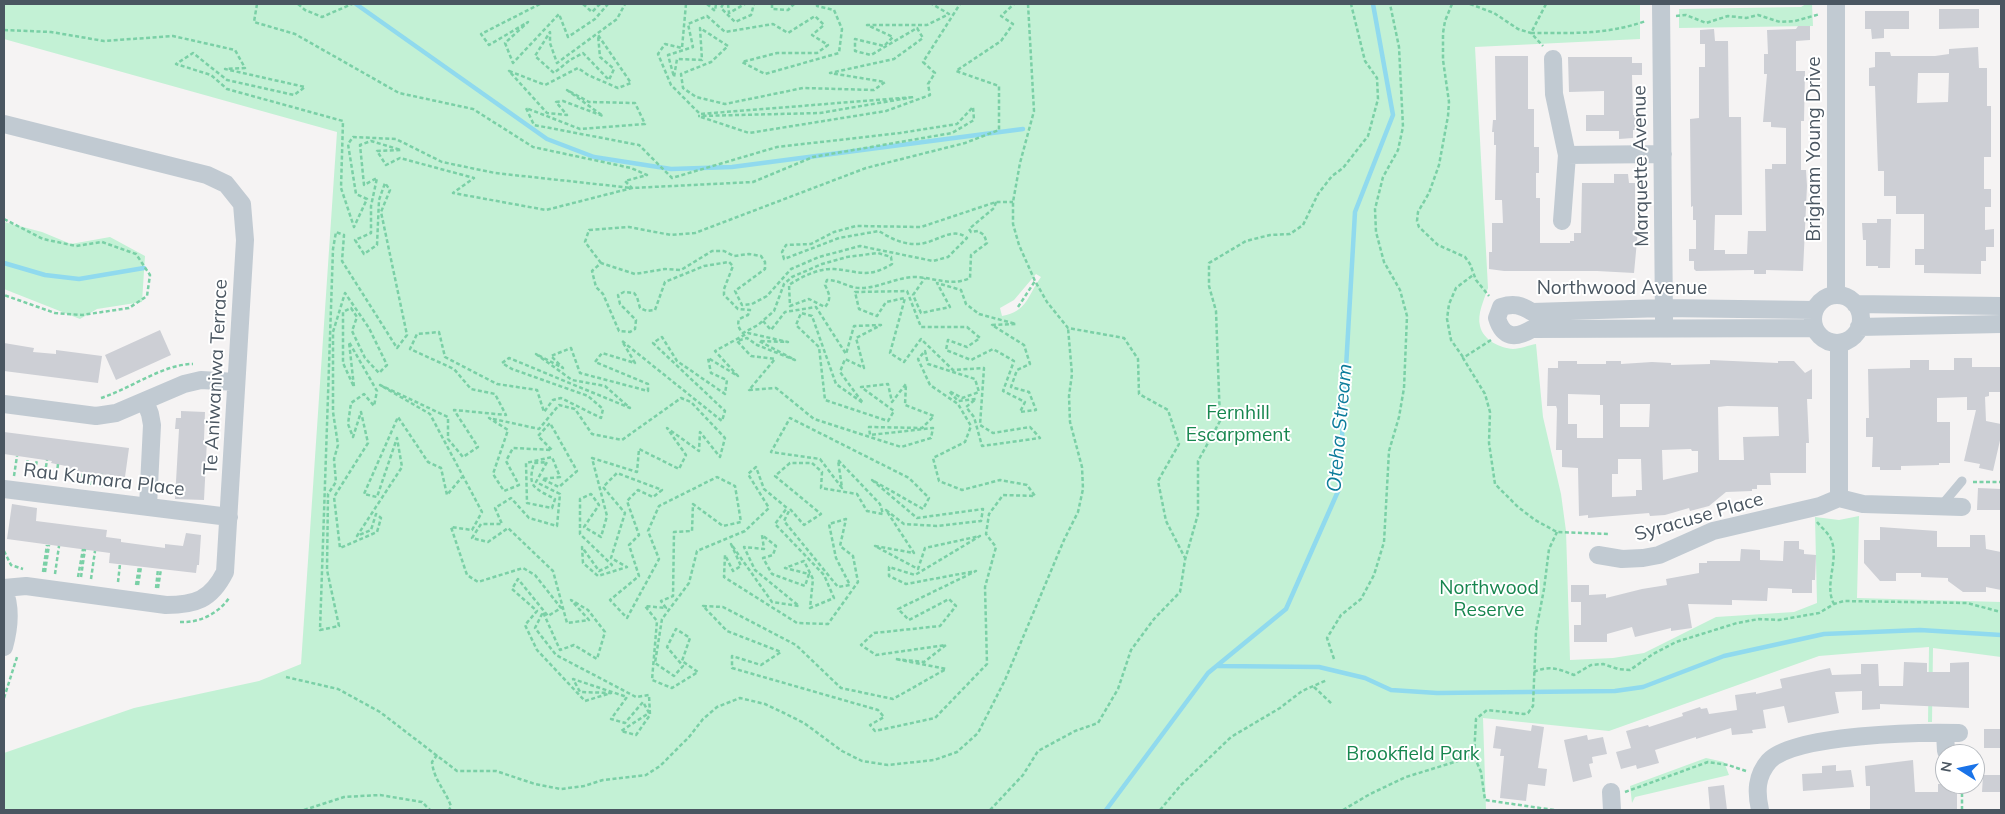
<!DOCTYPE html>
<style>
body{margin:0}
#map{position:relative;width:2005px;height:814px;overflow:hidden;background:#f5f3f3;font-family:Mulish,sans-serif}
canvas{display:block}
.frame{position:absolute;inset:0;border:5px solid #4a5661;pointer-events:none}
.north{position:absolute;left:1935px;top:744px;width:50px;height:50px;box-sizing:border-box;background:#fff;border:1px solid #b7bbc0;border-radius:50%;rotate:280deg;font-size:14px;font-weight:700;line-height:20px;text-align:center;color:#4a5661}
.north::after{content:'';display:block;margin:auto;width:18px;height:22px;background:#1a73e8;clip-path:polygon(50% 0,100% 100%,50% 72%,0 100%)}
</style>
<div id="map">
<canvas width="2005" height="814"></canvas>
<div class="frame"></div>
<div class="north">N</div>
</div>
<script>
const ctx = document.querySelector('canvas').getContext('2d');
ctx.lineJoin = 'round';
function fill(path, color) {
  ctx.fillStyle = color;
  ctx.fill(path, 'evenodd');
}
function strokePath(path, color, width, dash) {
  ctx.strokeStyle = color;
  ctx.lineWidth = width;
  ctx.lineCap = dash ? 'butt' : 'round';
  ctx.setLineDash(dash || []);
  ctx.stroke(path);
}
function label(font, color, halo, rows, align = 'center') {
  ctx.font = font + ' Mulish,sans-serif';
  ctx.lineWidth = 4;
  ctx.setLineDash([]);
  ctx.textBaseline = 'middle';
  ctx.strokeStyle = halo;
  ctx.fillStyle = color;
  for (const [text, x, y, turn = 0] of rows) {
    ctx.save();
    ctx.translate(x, y);
    ctx.rotate((+turn || 0) * Math.PI / 180);
    ctx.textAlign = isNaN(turn) ? turn : align;
    if (halo) ctx.strokeText(text, 0, 0);
    ctx.fillText(text, 0, 0);
    ctx.restore();
  }
}
fill(new Path2D(`
 M4,4h1636v35l-165,8 13,241c-4,12 -11,26 -8,38 3,14 20,22 33,23 7,0 16,-4 23,-5l7,73 18,77 5,37 4,129 43,-2 31,-5 72,-36 78,-5 23,-9 -2,-86 24,3 20,-4 -2,82 144,4v55l-68,-9 -1,74h-4l1,-75 -110,9 -210,75 -126,-13 3,92h-1482v-57l130,-45 125,-27 42,-17 36,-532 -333,-93zM1036,274l5,3c-14,19 -13,34 -39,39l-2,-8 14,-8z
 M1806,4h6l1,22 -134,2v-19l122,-2z
 M4,222l38,10 29,12 39,-7 35,19 -3,46 -45,7 -17,10 -76,-30z
 M1706,758l18,4 5,13 -94,22 -3,6 -2,-17z`), '#c3f1d5');
strokePath(new Path2D(`
 M356,4l191,135 47,18 77,12 61,-2 291,-38
 M4,263l41,12 34,4 65,-11
 M1218,666l101,1 46,11 26,12 46,3 178,-2 28,-4 81,-31 100,-22 96,-4 81,5
 M1106,810l102,-137 78,-64 53,-120 16,-277 38,-97 -20,-111`), '#90daee', 4.5);
fill(new Path2D(`
 M1939,9h40v19l-40,1z
 M1865,11h44v18h-25v9l-12,1 -1,-10h-6z
 M1798,26h12v14l-14,1v30h9l-1,50h-3v49h5l1,16 -4,85 -37,-1v4h-12v-4l-58,1 -2,-2v-8h-5v-12h7v-29h-3v-14l-2,1 -1,-88 9,-1v-51h6v-23h-5v-14l14,-1 1,12h13l1,76h12l1,98h-27l-1,35h11v4h22l1,-23h18l-1,-62h7v-5h14v-36l-15,-1v-5h-8l4,-48h-3v-20h4l-1,-24 29,-1z
 M1978,47l1,21h8v38h4v51h-7v32h7v18h-6v23l9,-1v18h-8v14h-5v13l-57,-1v-8h-9v-16h9v-35h-28v-18h-12v-25h-6l-3,-85h-6v-18l6,-1v-15h15l1,4h44l14,-2v-5zM1918,73h31l-1,29 -31,1z
 M1495,56h33v53h6v38h5v26h-3v25h4v45h30v-2h4v-8h7l1,-50h32v-9h14l1,9h6v47h3l-4,43 -37,-2h-93l-15,-2v-17h3v-29h11l-1,-23h-7l1,-55h-2v-13h-2l1,-12h3z
 M1568,57h64v6h10v12h-10l1,40h5v15h-5v8l-14,1v-8h-33v-16h18v-24l-35,1z
 M1877,219h14l-1,49h-12v-2h-12v-26h-3l-1,-17h15z
 M160,330l11,25 -55,25 -11,-25z
 M4,343l30,5 -1,4 23,2v-4l46,6 -4,27 -94,-12z
 M1954,358h18v9h29v25h-12v4l-4,1 1,24 15,3v12l-8,35 -14,-3 1,-4 -16,-3 12,-51h-9v-13l-30,1v24h13v41h-11v2l-38,1v4h-21v-3h-8l1,-30h-7v-19h3l-1,-49 42,-1v-8h19v10h25z
 M1710,360l68,3v-2h16l11,12 7,-4v30h-5l2,44h-3v30h-36l1,12h-14v4h-5v2l-26,1 -17,14 -19,5 -1,-3 -24,7 -15,1 -1,-3 -61,5v-3l-9,1 -1,-48 -16,-1v-17h-6l1,-41 -1,-3h-9l1,-38h10v-7h19v3h29v-3h15v3l31,-2 19,1v2l39,-1zM1568,394l32,1v10h3v33h-26v-14h-9zM1620,404h30l-1,23h-29zM1727,406l51,1 1,29 -36,1 1,23h-25l-1,-53zM1691,449l1,2h6v21l-35,8 -1,-30zM1618,459h23l1,31h-6v6l-24,1v-23h6z
 M181,411l24,1 -1,28h3l-3,60 -29,-1 4,-70h-4l1,-11h5z
 M4,432l125,16 -4,29 -59,-7v-4l-15,-3 1,-2 -48,-7z
 M1978,488l23,1v21h-24z
 M12,504l25,4 -1,13 71,9 -1,7 15,2v3l44,6v-4l18,2 3,-13 15,2 -2,30h-2l-1,8 -87,-10 1,-10 -103,-14z
 M1880,527l57,4v16h33v-12h15l1,14 15,3v38l-15,-3v5h-23l-15,-11v-3l-27,-1v-4h-25v8h-16l-16,-18v-23h16z
 M1784,541h15v8l5,1v4l12,1 -1,25h-3v13h-20v-4l-24,-1 -1,13 -35,-1v5l-44,-1 4,24 -21,3v-3l-36,9 -3,-10 -25,7v8h-33v-17h7v-23h-10v-17h18v10l17,-1v4l36,-9 25,-4 -1,-6 33,-6v-10h8v-2h33l1,-12 19,1v10l23,1z
 M1904,662l23,1v9h23v-9l19,-1v46l-89,-4v5l-18,1v-19l-27,1 4,21 -51,10 -4,-17 -21,4 3,18 -14,2 1,3 -21,2 -1,-7 -35,11v-2l-41,13 4,13 -22,6 -1,-4 -15,4 -5,-17 15,-4 -5,-17 22,-6 1,2 34,-11 -1,-3 18,-6 1,2 6,-1 2,6 28,-4 -2,-15 21,-3v2l26,-6 -2,-9 50,-11 2,7 29,-1v-10h17l1,22h24z
 M1532,725l12,2 -6,41 9,1 -2,17 -17,-2 -2,17 -26,-3 4,-42h-4l1,-7 -8,-1 3,-22 35,5z
 M1984,729h17v19h-17z
 M1587,735l1,5 15,-3 4,17 -15,3 1,6 -4,1 3,13 -19,5 -9,-42z
 M1913,760l2,32h23v-8h19v26h-87v-24h-4l-1,-20z
 M1836,765v6l15,-1 3,17 -51,4 -1,-17 20,-1v-7z
 M1983,775h18v17h-19z
 M1724,785l3,25h-17l-2,-23z`), '#cdcfd5');
strokePath(new Path2D(`
 M257,4l-3,18 41,12 104,59 74,16 60,38 98,21 16,7 -22,6 7,7 121,-6 60,-25 139,-24 22,-13 -1,-13 -16,17 -57,9 -123,14 -105,31 -33,-33 -105,-20 -8,-17 54,21 65,-5 -10,-21 -46,-1 -22,-12 36,26 -40,-15 -7,1 11,13 -20,-2 -38,-42 36,14 33,-17 10,7 30,13 13,-5 -33,-48 2,22 14,12 -5,11 -26,-27 -13,7 -16,13 -19,-17 15,-24v11l7,20 60,-44 8,-15
 M298,4l7,6 17,7 30,-13
 M540,4l-59,30 8,11 39,-23 -23,21 8,20 46,-49 9,23 27,-18 13,-15
 M583,4l9,8 8,-8
 M686,4l-4,44 -17,-4 -7,10 13,31 29,29 214,-17 -94,16 -122,3
 M707,4l8,7 1,-7
 M723,4l-2,4 14,14 16,-7 3,-11
 M728,4l1,9 16,-9
 M772,4v5l16,1 6,-6
 M817,4v2l17,4 8,19 -3,24 -74,21 -23,-12 35,-9h40l11,-8 -16,-10 12,-10 -9,-9 -27,17 -15,-9 -48,8 -18,-16 -19,8 5,23 -25,8 6,22 3,-18 25,1 -2,-32 28,18 -17,16 -30,12 2,14 13,9 29,7 78,-16 71,2 11,-8 -55,-9 64,-14 29,-21 -6,-10 -46,27 -16,-4v-12l29,7 9,-9 -26,-12h60l22,-11 -17,-10
 M1028,4l6,107 -14,52 -7,39v22l6,21 16,36 12,21 21,26 56,10 14,21 1,35 29,16 11,34 -21,37 8,40 19,37
 M1452,4l-7,17 -2,12v27l6,42 -1,14 -9,49 -10,28 -11,19 -1,9 2,6 19,18 27,12 5,7 6,16 13,16
 M1470,4l24,9 24,16 13,4 12,13
 M1546,4l-15,29c43,0 74,2 115,-12
 M1676,16l10,-1 20,8 22,-7 18,2 12,-3 22,7 15,-1 25,-7
 M4,30l47,2 53,9 69,-5 62,14 10,18 -20,1 80,18 -11,8 -67,-15 -34,-27 -17,11 35,11 16,14 116,32 -2,67 13,39 13,-28 -11,-5 -8,-50 5,-7 43,2 46,23 53,11 137,15 -86,22 -93,-17 21,-15 -74,-20 -14,7 -9,-14 24,-1 -30,-9 -11,4 4,40 13,-7 -6,28v27l-16,7 9,14 13,-9 2,-45 6,-17 5,7 -9,22 26,123 -10,13 -55,-87 2,-26 -8,-3 -3,17 -13,381 19,-4 -12,-56 1,-76 8,-12 -2,-23 4,-14 -5,-33v-80l12,-39 24,35 18,37 -8,8 -14,-15 -13,-27 5,-14 -6,-9 -8,4v51l11,24 -5,-45 28,49 -3,15 -10,-12 -13,9 -3,21 5,13 8,-25 7,31 -34,54 6,51 37,-16 4,-14 -5,-4 -5,16 -14,6 45,-69 -5,-29 -20,59 -13,-3 34,-77 30,45 13,6 6,27 15,-18
 M701,117l48,16 137,-22 44,-16 -2,-11 7,-11 -12,-11 37,-58
 M996,202l-2,6 -25,21 2,3 7,-1 6,4 3,8 -16,12 -1,23c-20,9 -36,-1 -57,-1 -18,1 -34,11 -53,11 -12,0 -20,-8 -33,-8l-2,5c4,8 7,14 0,22l-16,-8 -19,7 -1,-21c12,-8 30,-17 45,-16 24,2 34,10 58,-5l-1,-7 -13,-4 -31,4 -25,7 -30,13 -8,7 -10,27 -16,14 -15,8c-4,-4 -6,-8 -4,-14l9,-4 2,-5 -12,-1 -14,-14v-6l9,-23 -4,-4 -25,4 -39,16 -10,28 -8,1 -7,-3 -3,-11 -3,-4 -10,-1 -6,3 2,9 16,16 -1,9 -5,3 -11,-1 -16,-37 -7,-7 -4,-16 9,-8 34,11 30,-5 16,1 31,-19h12l10,5 15,-2 12,2 4,6v7l-30,22 7,14 10,-1 15,-8 24,-27 28,-12 41,-11 73,15 15,-4 19,-19c-16,-13 -32,7 -52,6 -13,0 -25,-6 -36,-13l-40,7 -55,21 -2,-7 4,-7 25,-1 23,-12 22,-6 65,1 75,-25h17
 M4,219l39,20 33,7 26,-4 34,12 14,21 -3,21 -18,12 -47,7 -27,-2 -51,-18
 M601,263l-16,-21 4,-12 40,-3 42,8 24,-2 171,-65 99,-25 34,-13v-44l-43,-15 45,-30 12,-17 -12,-8 13,-12
 M1018,307l17,-26
 M763,321l8,9 14,-18 31,-5 30,47 8,-28 27,-1 -25,13 8,30 -19,-9 -5,13 23,31 -27,-19 -24,-68 -11,-3 -5,12 23,22 6,53 63,21 6,-10 -33,-24 27,-3 4,18 14,-18 -1,21 29,11 -12,12 -53,-1 1,8 63,-7 -2,10 -30,9 -87,-28 -38,-31 -27,2 26,-31 -24,-3 -14,-15 10,-3 10,7 38,15 -36,-19 29,1 -40,-9 -33,18 23,25 -30,-18 3,15 16,7 -2,14 -48,-33 -15,-24 -9,6 72,68 -3,10 -100,-80 13,22 -33,-10 -7,9 53,22v7l-68,-18 -9,-25 -20,8 12,12 -27,-14 36,26 33,6 25,22 -121,-50 -7,5 10,6 76,27 15,13 -2,9 -40,-20 -8,2 -9,12 -7,-22 -40,-6 -52,-27 -6,-25 -22,2 -7,15 44,20 17,20 24,5 11,21 -52,-5 24,37 -15,10 -15,-18v-22l-68,-32 50,29 52,98 -10,18 -21,-3 16,48 11,7 45,-14 12,7 26,33 -13,8 -30,-37 -6,10 25,22 -12,14 12,25 48,51 26,-8 -31,-1 -7,-13 54,18 -16,22 14,4 18,-21 6,11 -28,18 15,4 14,-20 -1,-20 -13,2 -80,-42 -21,-27 8,-16 17,38 14,-5 23,14 8,-27 -17,-22 -17,-10 18,20 -22,3 -14,-52 -45,-43 -20,14 -16,-4 9,-14h21l-7,-16 16,-10 18,20 28,8 3,-32 -24,-12 11,-20 -13,1c-7,24 0,25 21,36l-3,9 -25,-5 -1,-40 26,-6 8,20 -18,2 17,8 18,-16 -27,-48 -12,13 14,14 -39,-2 -7,13 13,24 -15,6 -11,-17 15,-44 -19,-12 50,11 20,-24 16,4 17,25 30,6 59,-42 10,4 34,36 -5,19 -20,-25 -1,19 -32,-23 19,27 -7,14 -40,-20 -2,23 -45,-14 15,58 -6,21 -17,-10 15,-22 -8,-11 -11,5v35l32,31 -13,6 -17,-24 1,16 15,13 29,-9 -16,-9 14,-45 -22,-26 14,-14 45,17 -9,7 -15,-7 -11,11 12,34 -10,10 10,31 -29,24 17,18 32,-59 -11,-28 11,-25 58,-29 18,9 6,36 -18,4 -30,-22 -1,27 -18,1 -1,64 -12,5 5,7 -21,-2 12,15 -5,59 20,8 26,-16 -16,-11 8,-23 -14,-9 -9,18 16,19 -9,10 -19,-13 7,-44 27,-36 8,-32 48,-20 24,-23 -21,-34 8,-7 8,22 23,19 -12,16 49,51 10,23 -24,10 3,-29 -9,-18 -19,7 24,6 -4,12 -33,-12 -9,-16 10,-3 3,-9 -14,-11 2,14 -20,-2 11,23 44,36 -27,-4 -41,-58 10,22 -8,5 -8,-16 -1,22 73,46 31,1 30,-42 -5,-26 -13,-10 6,-27 -17,5 7,34 14,27 -12,2 -54,-66 6,-12 14,16 17,-11 -46,-38 15,-13h22l10,9 -1,16 36,6 10,17 16,3 -3,-10 -42,-44 4,28 -22,-29 -49,-7 19,-34 119,60 20,20 -6,11 -51,-29 45,38 66,-9 -2,12 -44,5 -33,-2 -18,-14 28,43 -39,-7 43,23 7,-21 55,-12 -65,39 -26,-8v9l17,8 70,-13 -78,38 11,11 40,-21 7,7 -16,20 -66,7 -13,12 15,10 70,-10 -22,17 -29,-3 51,10 -53,30 -52,-11 -45,-43 -73,-38 -20,-1 24,25 54,21 -20,13 -29,-9v12l146,42 6,7 -14,8 5,6 60,-13 52,-54 -2,-77 11,-40 -10,-13 3,-20 14,-19 32,1 -8,-11 -27,-5 -38,10 -23,-9 -6,-23 32,-16 6,-16 -13,-22 -28,-19 -12,-26 7,-8 3,13 47,15 4,13 -17,6 -13,-7 9,10 18,-2 -10,8 8,10 8,29 58,-8 -10,-11 -37,6 -13,-8 4,-57 -31,2 -32,-31 -17,23 -14,-9 15,-55 -19,4 -9,14 -18,-7 -4,-17 52,-1 14,36h46l13,11 -13,9 -19,-7 -2,10 25,10 22,-11 21,12 -11,30 22,11 -5,10 16,-2 -7,-18 -18,-5 6,-17 13,-6 -6,-19 -32,-20 24,-1 -37,-10 -13,-10 -5,-14 -24,-7 13,24 -29,6 -8,-18 12,-17
 M1491,340l-28,18 22,36 5,18 -1,31 6,41 23,23 17,13 22,12 51,2
 M1463,357l-12,-17 -4,-21 2,-15 7,-16 17,-13
 M101,398c29,-9 62,-34 92,-34
 M14,476l3,-20
 M25,477l3,-19
 M34,478l3,-19
 M44,480l3,-20
 M56,481l2,-17
 M65,482l2,-12
 M1973,482h28
 M81,484l2,-12
 M91,485l2,-12
 M101,487l2,-13
 M111,488l2,-12
 M122,489l1,-12
 M1817,522c4,5 10,10 13,15 11,21 -7,47 4,67
 M4,551l7,14 12,4
 M43,572l4,-27
 M45,572l4,-27
 M55,574l4,-28
 M78,577l5,-28
 M81,577l4,-28
 M91,579l4,-28
 M118,582l2,-18
 M136,585l3,-18
 M138,585l3,-18
 M156,588l2,-19
 M158,588l3,-19
 M180,622c19,1 38,-8 49,-24
 M1334,659l-7,-21 14,-23 20,-16 13,-24 10,-33 5,-91 10,-34 5,-29 3,-72 -7,-26 -16,-28 -8,-30 -1,-23 8,-32 15,-27 5,-23 -4,-80 -9,-43
 M1534,672c15,-7 25,-3 40,3l17,-10 12,-1 15,5 12,1 23,-16 23,-12 61,-19 22,-4 20,1 40,-7 15,-9 10,-3 123,2 34,9
 M286,677l52,12 42,23 77,59h39l39,13 26,5 23,-3 19,-6 43,-5 14,-9 29,-29 14,-18 14,-12 23,-9 25,6 19,9 20,10 38,28 20,10 26,4 46,-5 23,-8 21,-19 27,-53 59,-140 14,-28 5,-23 -1,-22 -12,-45 -1,-26 3,-22 -4,-46
 M1314,687l18,17
 M4,698l13,-41
 M437,755l-5,7c2,18 12,26 19,44l-2,4
 M1625,792l83,-30 20,3 18,6
 M304,810l40,-13 36,-2 42,7 8,8
 M990,810l33,-35 15,-24 37,-20 23,-8 20,-34 13,-39 23,-31 26,-27 5,-32 13,-46v-53l22,-40 -4,-110 -7,-25v-23l37,-22 24,-6 20,-1 13,-9 15,-31 14,-18 11,-8 25,-32 10,-37 -1,-21 -12,-17 -14,-57
 M1160,810l21,-25 50,-48 49,-29 22,-17 25,-11
 M1343,810l27,-16 36,-17 68,-21
 M1554,810l-69,-10 -4,-28 -7,-16 2,-37 11,-9 37,4 4,-1 5,-7 3,-75 8,-42 5,-40 8,-17
 M1962,810v-26`), '#7ad0a6', 2.5, [4, 2.5]);
strokePath(new Path2D(`
 M1941,506l21,-25`), '#c1cad2', 9);
strokePath(new Path2D(`
 M1661,4l3,315
 M1836,4v291
 M1553,59l1,35 13,61 -5,66
 M4,124l203,51 19,9 16,20 3,36 -20,332c-14,28 -30,33 -59,33l-140,-19 -22,2
 M1567,155l96,-1
 M1813 319a24 24 0 1 1 48 0a24 24 0 1 1-48 0Z
 M1855,304l146,2
 M1859,327l142,-3
 M1814,328l-282,1c-17,10 -29,9 -35,-11l4,-11c13,-4 20,-2 31,5l132,-4 150,2
 M1839,344v154
 M145,401l5,13 2,11 -4,81
 M4,404l92,12 20,-3 68,-29 17,-4 35,2
 M4,489l225,28
 M1598,555l24,4 21,-1 16,-3 54,-24 107,-25 19,-8 24,6 99,3
 M4,590c7,17 5,39 0,57
 M1945,733l1,18
 M1611,792l1,18
 M1760,810c-4,-18 -4,-34 9,-49 26,-27 152,-29 190,-28`), '#c1cad2', 18);
label('19px', '#4a5661', '#fff', [
 ["Brigham Young Drive",1814,149,-90],
 ["Marquette Avenue",1641,166,-91],
 ["Northwood Avenue",1622,288],
 ["Te Aniwaniwa Terrace",216,377,-87],
 ["Rau Kumara Place",104,480,7],
 ["Syracuse Place",1699,517,-16]
]);
label('19px', '#17864f', '#fff', [
 ["Fernhill",1238,413],
 ["Escarpment",1238,435],
 ["Northwood",1489,588],
 ["Reserve",1489,610],
 ["Brookfield Park",1413,754]
]);
label('italic 20px', '#0c7c9b', '#fff', [
 ["Oteha Stream",1340,428,-85]
]);
</script>
